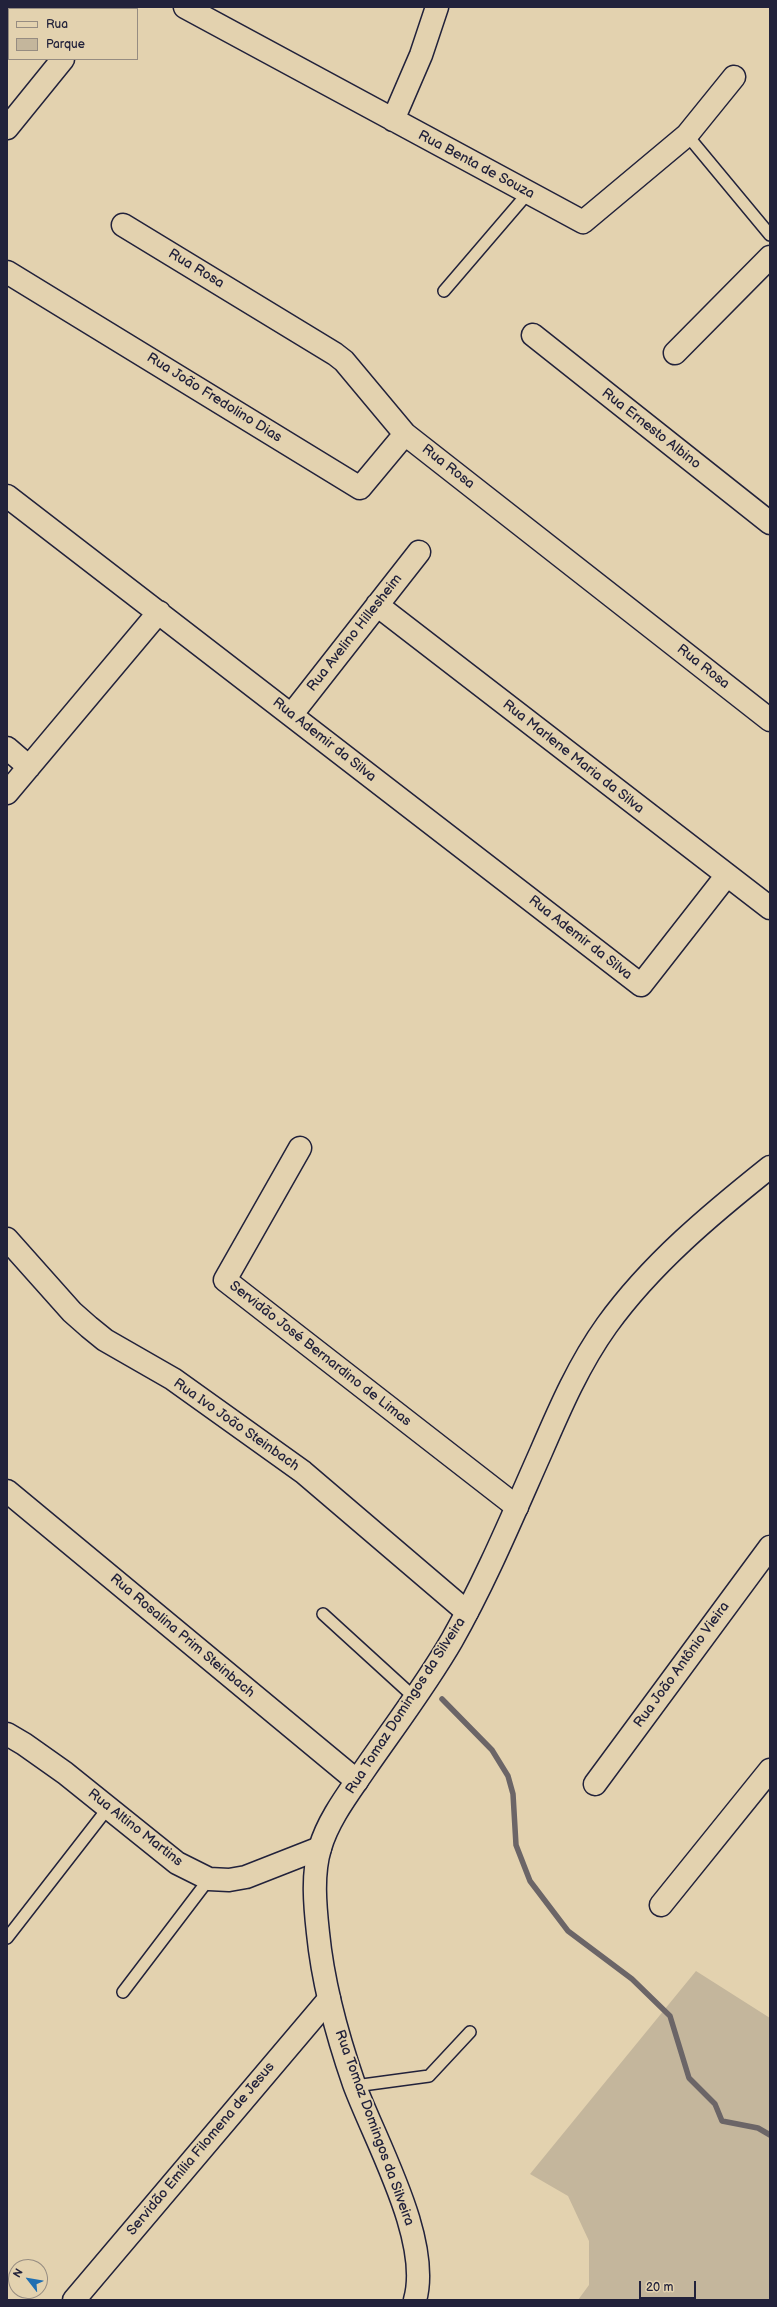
<!DOCTYPE html>
<meta charset="utf-8">
<style>
body{margin:0}
#map{position:relative;width:777px;height:2307px;overflow:hidden;background:#e3d2af;font-family:"Balsamiq Sans",sans-serif}
canvas{display:block}
.frame{position:absolute;inset:0;border:8px solid #22223b;pointer-events:none}
.legend{position:absolute;left:8px;top:8px;width:130px;height:52px;box-sizing:border-box;background:#e3d2af;border:1px solid #968c81;margin:0;padding:5px 7px;list-style:none;font-size:12px;color:#22223b}
.legend li{display:flex;align-items:center;gap:8px;height:20px}
.legend b{width:20px;border:1px solid #968c81}
.north{position:absolute;left:8px;top:2259px;width:40px;height:40px;box-sizing:border-box;background:#e3d2af;border:1px solid #968c81;border-radius:50%;rotate:301deg;font-size:11px;font-weight:700;line-height:16px;text-align:center;color:#22223b}
.north::after{content:'';display:block;margin:auto;width:14px;height:18px;background:#1f6fb2;clip-path:polygon(50% 0,100% 100%,50% 72%,0 100%)}
.scale{position:absolute;left:639px;top:2281px;width:57px;height:18px;box-sizing:border-box;border:2px solid #22223b;border-top:0;padding-left:5px;font-size:12px;line-height:14px;white-space:nowrap;color:#22223b;-webkit-text-stroke:3px #e3d2af;paint-order:stroke}
</style>
<div id="map">
<canvas width="777" height="2307"></canvas>
<div class="frame"></div>
<ul class="legend">
<li><b style="height:5px;background:#e3d2af"></b>Rua</li>
<li><b style="height:11px;background:#c4b69c"></b>Parque</li>
</ul>
<div class="north">N</div>
<div class="scale">20 m</div>
</div>
<script>
const ctx = document.querySelector('canvas').getContext('2d');
ctx.lineJoin = 'round';
function fill(path, color) {
  ctx.fillStyle = color;
  ctx.fill(path, 'evenodd');
}
function strokePath(path, color, width, dash) {
  ctx.strokeStyle = color;
  ctx.lineWidth = width;
  ctx.lineCap = dash ? 'butt' : 'round';
  ctx.setLineDash(dash || []);
  ctx.stroke(path);
}
function label(font, color, halo, rows, align = 'center') {
  ctx.font = font + ' "Balsamiq Sans",sans-serif';
  ctx.lineWidth = 3.5;
  ctx.setLineDash([]);
  ctx.textBaseline = 'middle';
  ctx.strokeStyle = halo;
  ctx.fillStyle = color;
  for (const [text, x, y, turn = 0] of rows) {
    ctx.save();
    ctx.translate(x, y);
    ctx.rotate((+turn || 0) * Math.PI / 180);
    ctx.textAlign = isNaN(turn) ? turn : align;
    if (halo) ctx.strokeText(text, 0, 0);
    ctx.fillText(text, 0, 0);
    ctx.restore();
  }
}
fill(new Path2D(`
 M696,1971l74,47v282h-192l11,-15v-44l-21,-45 -38,-22z`), '#c4b69c');
strokePath(new Path2D(`
 M442,1699l50,51 16,26 5,18 3,51 14,36 38,50 64,48 38,37 19,62 26,26 7,17 36,7 12,7`), '#6b6567', 5.5);
const lane = new Path2D(`
 M687,135l83,100
 M444,291l84,-98
 M323,1614l91,83
 M7,1938l101,-130
 M123,1992l86,-113
 M355,2086l74,-10 41,-44`);
const street = new Path2D(`
 M185,7l398,215 104,-87 47,-58
 M102,9l1,-2
 M393,120l28,-65 16,-48
 M7,128l56,-69
 M123,225l212,129 9,7 61,73 365,286
 M7,272l353,216 45,-54
 M533,335l237,188
 M675,353l95,-96
 M7,496l634,489 86,-110
 M377,605l393,303
 M292,714l127,-162
 M7,748l22,19
 M7,793l152,-181
 M300,1148l-75,132 292,227
 M7,1239l65,73 17,15 16,13 68,39 130,93 164,140
 M7,1491l350,290
 M7,1734l17,10 41,29 112,90 32,16 20,1 17,-3 74,-29
 M595,1784l175,-237
 M661,1905l109,-135
 M74,2300l255,-301`);
const secondary = new Path2D(`
 M415,2300c17,-60 -40,-159 -61,-216 -17,-49 -31,-100 -36,-151 -3,-27 -6,-59 2,-85 8,-28 28,-54 45,-79 29,-42 61,-84 87,-129 34,-60 61,-125 89,-188 19,-44 38,-88 66,-127 44,-61 104,-111 163,-158`);
strokePath(lane, '#22223b', 14);
strokePath(street, '#22223b', 25);
strokePath(secondary, '#22223b', 25);
strokePath(lane, '#e3d2af', 11);
strokePath(street, '#e3d2af', 22);
strokePath(secondary, '#e3d2af', 22);
label('14px', '#22223b', '#e3d2af', [
 ["Rua Benta de Souza",476,165,28],
 ["Rua Rosa",196,269,31],
 ["Rua João Fredolino Dias",214,398,32],
 ["Rua Ernesto Albino",651,429,38],
 ["Rua Rosa",448,467,38],
 ["Rua Avelino Hillesheim",355,633,-52],
 ["Rua Rosa",703,667,38],
 ["Rua Ademir da Silva",324,740,38],
 ["Rua Marlene Maria da Silva",573,757,38],
 ["Rua Ademir da Silva",580,938,38],
 ["Servidão José Bernardino de Limas",320,1354,38],
 ["Rua Ivo João Steinbach",236,1425,35],
 ["Rua Rosalina Prim Steinbach",182,1636,40],
 ["Rua João Antônio Vieira",682,1665,-54],
 ["Rua Tomaz Domingos da Silveira",406,1706,-57],
 ["Rua Altino Martins",135,1828,38],
 ["Rua Tomaz Domingos da Silveira",374,2128,70],
 ["Servidão Emília Filomena de Jesus",201,2149,-50]
]);
</script>
